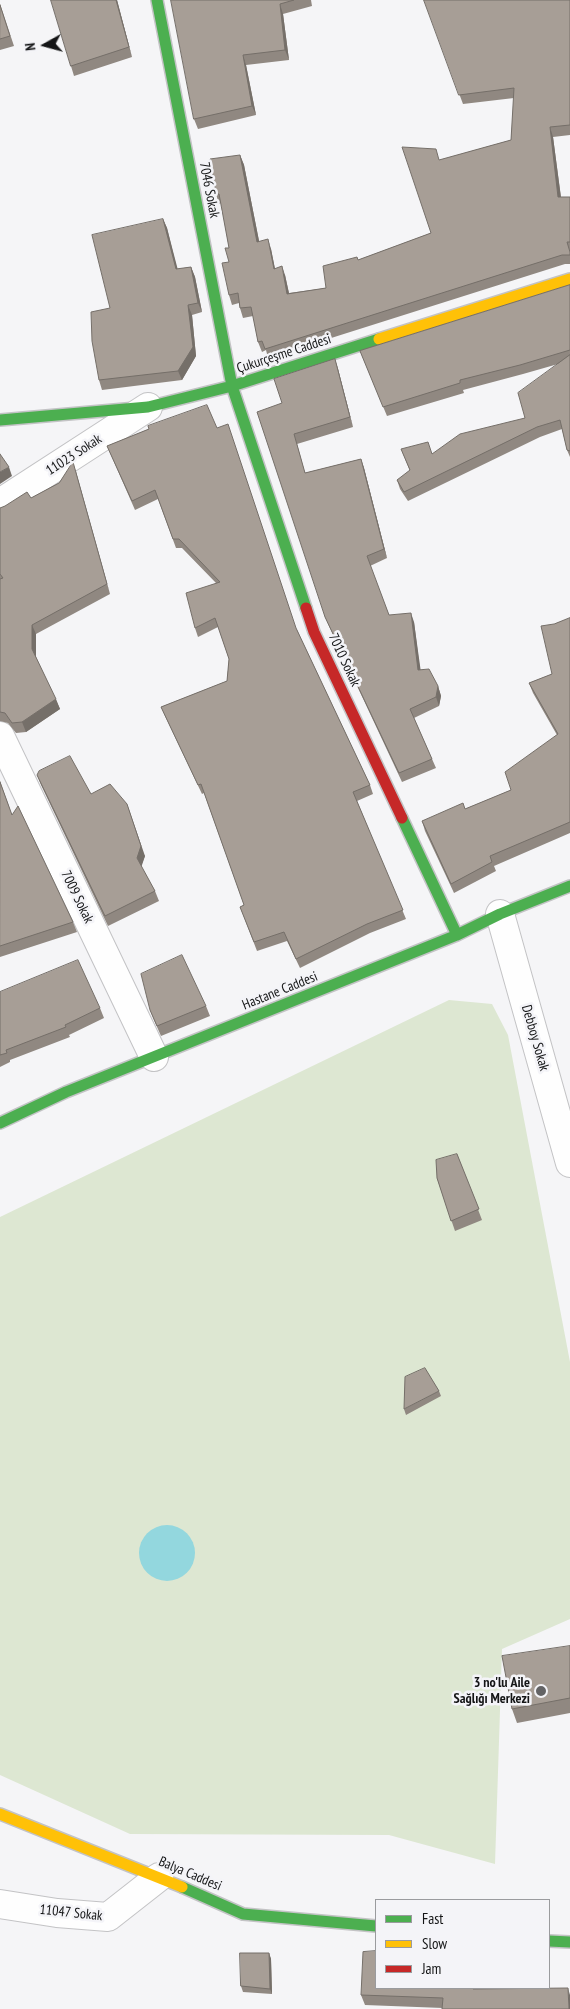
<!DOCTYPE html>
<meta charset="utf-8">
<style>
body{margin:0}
#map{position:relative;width:570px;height:2009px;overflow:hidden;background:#f5f5f7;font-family:"PT Sans Narrow",sans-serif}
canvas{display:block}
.legend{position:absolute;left:375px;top:1899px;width:175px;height:90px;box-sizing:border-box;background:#f4f4f8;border:1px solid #9a9b9e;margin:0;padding:6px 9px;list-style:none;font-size:15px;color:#141516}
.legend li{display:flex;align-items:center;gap:10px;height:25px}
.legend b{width:25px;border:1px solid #9a9b9e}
.north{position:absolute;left:20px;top:20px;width:50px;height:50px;-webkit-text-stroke:4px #f4f4f8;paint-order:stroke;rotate:263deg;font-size:14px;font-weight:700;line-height:20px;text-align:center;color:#141516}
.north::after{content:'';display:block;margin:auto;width:18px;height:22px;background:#141516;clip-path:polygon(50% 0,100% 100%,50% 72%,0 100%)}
</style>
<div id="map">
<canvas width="570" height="2009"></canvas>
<ul class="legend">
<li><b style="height:6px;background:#4caf50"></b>Fast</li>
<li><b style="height:6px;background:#ffc107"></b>Slow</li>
<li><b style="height:6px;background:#c62828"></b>Jam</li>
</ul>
<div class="north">N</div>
</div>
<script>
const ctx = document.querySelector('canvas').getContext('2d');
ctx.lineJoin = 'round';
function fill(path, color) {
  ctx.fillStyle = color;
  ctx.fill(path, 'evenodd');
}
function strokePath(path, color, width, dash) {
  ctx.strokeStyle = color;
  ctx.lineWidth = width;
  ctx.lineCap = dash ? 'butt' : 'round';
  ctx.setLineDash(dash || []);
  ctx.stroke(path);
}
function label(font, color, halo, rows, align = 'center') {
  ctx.font = font + ' "PT Sans Narrow",sans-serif';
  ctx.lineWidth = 5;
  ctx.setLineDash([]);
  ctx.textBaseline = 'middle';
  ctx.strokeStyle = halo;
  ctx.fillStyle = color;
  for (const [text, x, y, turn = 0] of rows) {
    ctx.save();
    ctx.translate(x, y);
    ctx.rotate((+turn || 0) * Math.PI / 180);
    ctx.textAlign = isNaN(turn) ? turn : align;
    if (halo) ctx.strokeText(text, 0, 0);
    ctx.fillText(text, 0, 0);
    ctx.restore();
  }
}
fill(new Path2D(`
 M449,1000l43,4 16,31 62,327v257l-68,30 -7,215 -106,-29 -259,-1 -130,-59v-558z`), '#dde7d2');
fill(new Path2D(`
 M139 1553a28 28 0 1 1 56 0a28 28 0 1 1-56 0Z`), '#93d7de');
const street = new Path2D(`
 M0,503l148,-96
 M0,736l154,321
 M500,914l70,249
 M0,1904l57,9 51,4 51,-40`);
const fast = new Path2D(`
 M157,0l75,386 74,222
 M0,420l148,-13 84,-21 147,-47
 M402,818l55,117
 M0,1123l66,-31 391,-157 43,-21 70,-28
 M182,1887l61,27 133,12
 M549,1941l21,1`);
const slow = new Path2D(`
 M379,339l191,-60
 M0,1814l182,73`);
const jam = new Path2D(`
 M306,608l8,24 88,186`);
strokePath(street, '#c3c3c5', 30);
strokePath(fast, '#c3c3c5', 14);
strokePath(slow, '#c3c3c5', 14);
strokePath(jam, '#c3c3c5', 14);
strokePath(street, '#fefefe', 28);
strokePath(fast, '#4caf50', 11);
strokePath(slow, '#ffc107', 11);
strokePath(jam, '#c62828', 11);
fill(new Path2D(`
 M51,0h66l15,57 -58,19z
 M171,0h140l1,6 -29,8 6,46 -43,5 10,50 -58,14 -4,-10z
 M424,0h146v135l-17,2 8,60h9v67h-5l-297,94 -2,-8 -4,2 -4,-10 -5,-26 -10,2 -3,-10 -1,-5 -7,2 -3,-10v-47l-8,-45 -2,1 -3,-10 24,-39 4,10 15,76 12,8 4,20 10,6 4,18 37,-5 32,-28 73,-27 9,-73 71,-20 3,-42 -51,6z
 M0,4l14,42 -14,4z
 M163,219l4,9 10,41 14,-2 4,10 7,35 -10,3 4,41 -14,24 -80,10 -3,-10 11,-72z
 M570,285v172l-3,-7 -5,-21 -22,8 -132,64 -8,-12 -3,-9 13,-9 -9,-22 31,5 93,-36 33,-54 -35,10 -60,16 1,3 -77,23 -27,-65z
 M335,359l3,10 15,58 -56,17 8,29 56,-14 3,9 23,90 -17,8 19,49 25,7 6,48 18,16 3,10 -2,10 -25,12 22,50 -34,14 -73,-156 -4,-9 -43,-214z
 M149,429l148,201 73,155 3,9 -16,7 49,118 -36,14 -70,35 -13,-27 -30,10 -17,-44 4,-2 -40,-112 -2,1 -37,-78 -4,-9 66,-26 2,-22 -11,-32 -20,10 -3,-9 21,-45 -34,-35h-6l-18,-49 -23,11 -28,-64z
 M76,472l34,122 -74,40v23l24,52 -34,23 -10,1 -8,-10 -8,-2v-213l31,-10 28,-15z
 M570,618v215l-76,33 2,5 -42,22 -29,-62 -3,-10 43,-12 46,-19 46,-55 -24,-42 -4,-10 23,-9 2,-50z
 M37,775l54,19 54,62 -4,10 14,25 4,10 -51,25 -67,-141z
 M0,781l12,34 61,107 4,10 -77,25z
 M0,992l100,16 4,10 -35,17 1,2 -60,23v2l-10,5z
 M206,1006l4,10 -49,20 -7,-16 -4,-10z
 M457,1154l25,66 -27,11 -18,-53z
 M439,1391l2,5 -35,19 -2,-6z
 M570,1646v67l-53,10 -5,-14z
 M269,1953l2,6 1,35 -29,-2 -2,-6z
 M376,1988h98l1,1 -32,19 -78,-3 -4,-10z`), '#908881');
fill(new Path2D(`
 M116,0h1l15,57 -3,-10z
 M280,4l3,10 6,46 -4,-10z
 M243,55l3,10 10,50 -4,-9z
 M550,127l3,10 9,69 -4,-9z
 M240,155l4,10 17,86 -4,-9z
 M163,219l4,9 13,50 -4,-9z
 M268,239l3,10 6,30 -3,-10z
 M282,266l3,9 6,28 -4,-9z
 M191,267l4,10 7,35 -4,-9z
 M188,305l4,10 4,41 -14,24 -4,-9z
 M335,359l3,10 15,58 -3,-10z
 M361,459l3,9 23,90 -3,-9z
 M73,462l3,10 34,122 -3,-10z
 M9,467l3,9 -12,8v-12z
 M411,613l3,9 8,58 -4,-10z
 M32,625l4,9v25l-4,-10z
 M438,686l3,10 -2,10 -3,-9z
 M56,699l4,10 -34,23 -4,-10z
 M127,804l18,52 -4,12 -4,-10z
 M269,1953l2,6 1,35 -2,-5z
 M568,1988l2,7v14h-1z`), '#756f69');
const building = new Path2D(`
 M51,0h65l13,47 -58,19z
 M171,0h123l-14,4 5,46 -42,5 9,51 -58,13z
 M424,0h146v125l-20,2 8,70h12v45h-3l3,10v3h-8l-297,94 -3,-8 -4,1 -7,-35 -11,1 -2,-15 -9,2 -7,-32 7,-1 -4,-14h4l-10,-54h-3l-6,-35 30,-4 17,87 11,-3 6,30 8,-3 5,28 39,-6 -3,-22 34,-9 1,3 73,-27 -29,-86 34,2 3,11 72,-20 3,-52 -55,7z
 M0,5l10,31 -10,3z
 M163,219l13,50 15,-2 7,36 -10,2 5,42 -15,24 -79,9 -7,-39 -1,-29 19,-4 -18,-73z
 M570,285v65l-50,15 -60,15v3l-77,24 -23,-56z
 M570,355v96l-3,-1 -7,-30 -23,7 -133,65 -7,-12 13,-10 -9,-21 27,-7 4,12 28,-20 65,-16 -7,-25z
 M335,359l15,58 -56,17 11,39 56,-14 23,90 -17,7 22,59 22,-2 7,57 11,-1 9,17 -2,11 -26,12 22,50 -33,14 -74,-156 -68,-205 25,-9 -8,-24z
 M207,405l10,23 11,-4 68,204 74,157 -17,7 50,118 -36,14 -71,35 -12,-27 -30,10 -14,-35 4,-2 -43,-121 -3,1 -37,-78 66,-26 2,-22 -14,-41 -20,10 -9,-35 34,-11 -41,-43h-6l-18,-49 -23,11 -25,-55 42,-17 -1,-3z
 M0,454l9,13 -9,5z
 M73,462l34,122 -75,41v24l24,50 -34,23 -10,1 -7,-10 -5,-1v-133l3,-1 -3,-4v-66l5,-2 22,-14 4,6 28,-15z
 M570,618v204l-80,34 2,6 -41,22 -29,-63 41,-18 2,6 46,-19 -6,-18 53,-38 -29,-51 23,-9 -11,-48 13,-2z
 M70,756l21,38 19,-10 17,20 14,42 -4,12 18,33 -50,25 -68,-141 2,-4z
 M0,782l12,33 6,-9 55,116 -73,24z
 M182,955l24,51 -49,20 -7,-16 -9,-36z
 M78,960l22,48 -35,17 1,2 -60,23 1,3 -7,2v-63z
 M457,1154l22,55 -28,12 -14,-43 -1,-18z
 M425,1368l14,23 -35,18 1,-32z
 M570,1646v52l-58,11 -10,-53z
 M376,1951v37h97v1l95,-1 1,21h-127l1,-11 -82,-3 2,-43z
 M240,1953h29l1,36 -29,-3z`);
fill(building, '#a79e96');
strokePath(building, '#756f69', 1);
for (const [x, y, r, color] of [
 [541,1691,6,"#636365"]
]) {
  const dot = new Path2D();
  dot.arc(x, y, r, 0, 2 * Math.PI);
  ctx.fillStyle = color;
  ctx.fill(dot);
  strokePath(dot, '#f4f4f8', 2);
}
label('14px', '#141516', '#f4f4f8', [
 ["7046 Sokak",209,190,79],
 ["Çukurçeşme Caddesi",284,354,-18],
 ["11023 Sokak",74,455,-33],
 ["7010 Sokak",344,660,65],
 ["7009 Sokak",77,897,64],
 ["Hastane Caddesi",280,991,-22],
 ["Debboy Sokak",535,1038,74],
 ["Balya Caddesi",190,1874,23],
 ["11047 Sokak",71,1913,6]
]);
label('bold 14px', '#141516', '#f4f4f8', [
 ["3 no'lu Aile",530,1683],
 ["Sağlığı Merkezi",530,1699]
], 'right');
</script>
